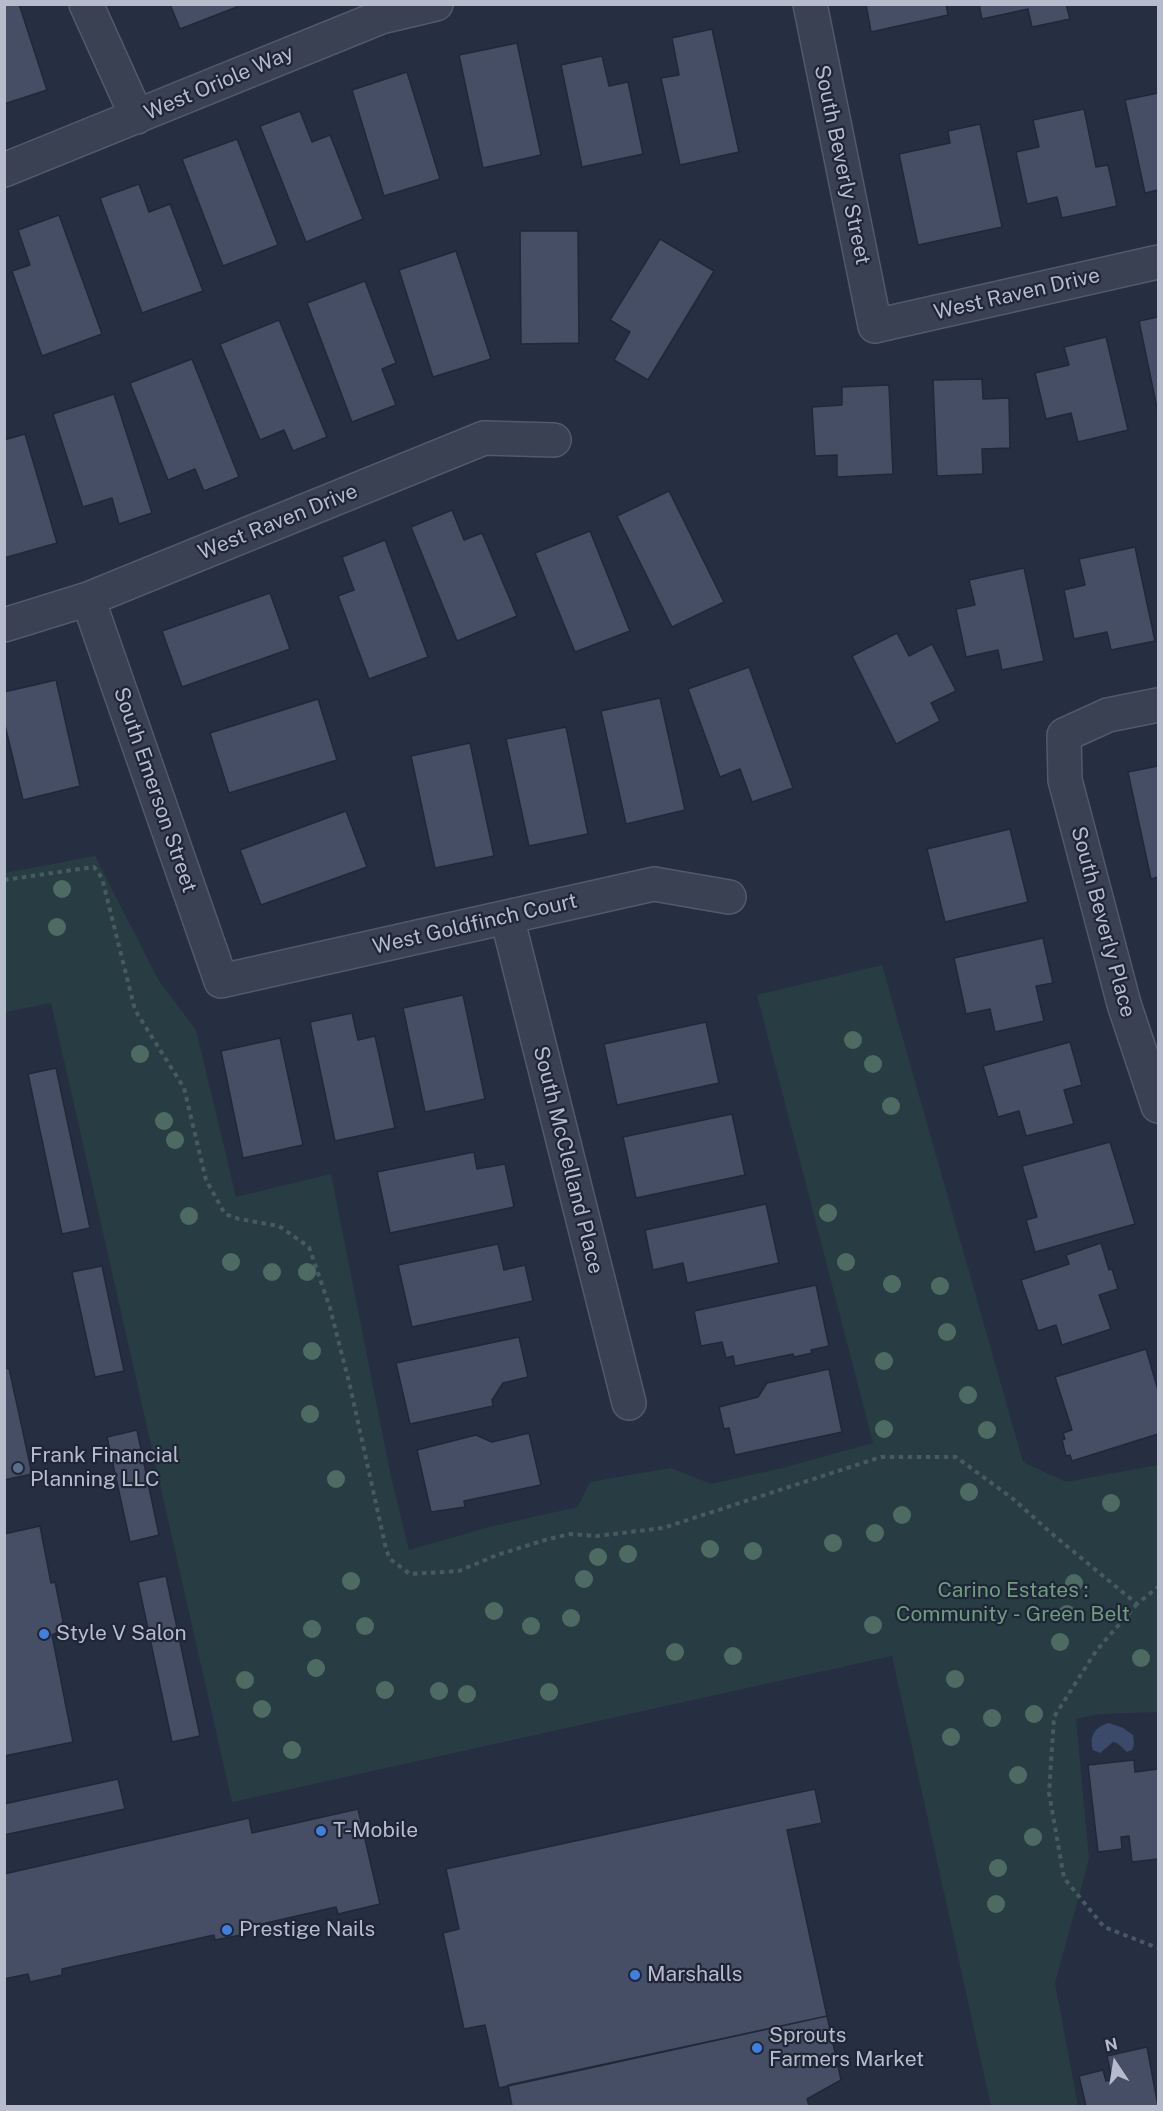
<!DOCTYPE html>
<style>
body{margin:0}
#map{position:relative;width:1163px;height:2111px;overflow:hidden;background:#262e42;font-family:"Public Sans",sans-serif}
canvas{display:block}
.frame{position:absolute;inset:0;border:6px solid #b7bccc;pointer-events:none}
.north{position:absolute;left:1085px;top:2033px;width:60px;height:60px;-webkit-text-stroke:4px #1f2637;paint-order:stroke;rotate:348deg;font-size:16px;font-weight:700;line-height:24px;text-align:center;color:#b7bccc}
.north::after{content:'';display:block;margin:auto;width:21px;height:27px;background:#b7bccc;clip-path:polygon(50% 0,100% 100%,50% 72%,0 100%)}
</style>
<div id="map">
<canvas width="1163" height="2111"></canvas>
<div class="frame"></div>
<div class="north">N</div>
</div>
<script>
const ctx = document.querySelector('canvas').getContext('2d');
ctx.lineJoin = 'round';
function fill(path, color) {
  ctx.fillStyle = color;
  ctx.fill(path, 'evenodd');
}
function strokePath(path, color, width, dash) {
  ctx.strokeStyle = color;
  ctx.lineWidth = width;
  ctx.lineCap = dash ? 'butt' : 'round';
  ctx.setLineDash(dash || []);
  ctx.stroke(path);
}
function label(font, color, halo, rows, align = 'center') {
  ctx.font = font + ' "Public Sans",sans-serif';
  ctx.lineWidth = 4.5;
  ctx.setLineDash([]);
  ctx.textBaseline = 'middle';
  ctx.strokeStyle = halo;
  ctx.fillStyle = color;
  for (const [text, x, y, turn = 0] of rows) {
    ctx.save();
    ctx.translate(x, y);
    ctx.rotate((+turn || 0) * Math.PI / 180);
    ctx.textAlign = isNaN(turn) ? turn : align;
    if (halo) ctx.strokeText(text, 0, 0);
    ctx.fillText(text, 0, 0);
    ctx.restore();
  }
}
fill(new Path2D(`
 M95,856l64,125 37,49 40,167 95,-23 60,303 18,73 84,-24 85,-19 12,-25 81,-14 40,16 71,-16 91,-25 -116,-448 125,-30 141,497 43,20 92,-17v247l-58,2 -24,5 13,140 -34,124 23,123h-87l-99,-450 -660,146 -181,-799 -46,9v-139z`), '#283d43');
fill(new Path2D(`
 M1109,1723l14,5 10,7 1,9 -2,6 -5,2 -10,-9 -4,-1 -13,11 -7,-3c-4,-13 1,-23 16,-27z`), '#3b4a6b');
const building = new Path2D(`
 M4,4h15l28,86 -43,14z
 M170,4h66l1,3 -57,22z
 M866,4h80l2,11 -77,17z
 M979,4h87l4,15 -38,8 -4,-18 -46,10z
 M712,29l27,123 -59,13 -19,-87 18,-3 -7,-37z
 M517,43l24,112 -58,13 -24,-113z
 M602,56l7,30 19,-4 15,72 -61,13 -21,-102z
 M407,72l33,107 -56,17 -32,-106z
 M1158,93v97l-13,3 -20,-93z
 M1084,109l12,58 12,-2 9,41 -55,12 -5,-21 -30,7 -11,-52 23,-5 -6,-27z
 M300,111l12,31 18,-7 33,84 -57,23 -46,-116z
 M980,124l22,103 -84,18 -19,-91 51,-11 -2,-12z
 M237,139l41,106 -55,21 -41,-107z
 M139,184l10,28 21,-8 33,87 -61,22 -42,-115z
 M59,215l43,119 -60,22 -30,-85 18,-6 -12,-35z
 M520,231h58l1,112 -58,1z
 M660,239l54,32 -66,109 -34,-20 16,-28 -20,-12z
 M456,251l35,108 -58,18 -34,-107z
 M365,281l31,82 -14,6 14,36 -44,17 -45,-119z
 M1158,317v96l-19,-92z
 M279,320l48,117 -34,14 -9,-21 -24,10 -40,-96z
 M1106,337l22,93 -50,12 -7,-29 -25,6 -11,-46 34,-8 -5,-18z
 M192,359l47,118 -35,14 -9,-22 -27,11 -38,-97z
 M982,379l1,20 26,-1 1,50 -28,1 1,25 -46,2 -4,-96z
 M889,385l4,89 -56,3v-22l-22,1 -3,-49 30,-2v-18z
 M114,394l38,119 -33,11 -7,-26 -29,9 -30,-93z
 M25,434l32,109 -53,15v-118z
 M669,491l55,111 -52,25 -55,-111z
 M452,510l12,30 18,-7 35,83 -60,25 -46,-114z
 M590,531l40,100 -55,21 -40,-99z
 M385,540l43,117 -59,22 -31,-83 16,-6 -12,-33z
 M1135,547l20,94 -44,9 -4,-18 -33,7 -10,-49 21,-5 -6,-26z
 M1024,568l20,93 -42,9 -4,-20 -32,7 -10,-48 19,-4 -6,-25z
 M270,593l20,56 -108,38 -20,-56z
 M897,633l12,23 23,-12 24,47 -25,12 9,18 -44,23 -44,-88z
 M749,667l44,121 -41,14 -12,-33 -20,8 -32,-88z
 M56,680l24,106 -57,14 -19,-79v-29z
 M660,698l25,112 -59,14 -25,-113z
 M318,699l19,61 -108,33 -19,-60z
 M566,727l22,107 -59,12 -23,-107z
 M470,743l24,113 -59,12 -24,-112z
 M1158,766v111l-7,2 -23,-107z
 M346,811l21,56 -106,38 -21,-55z
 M1010,829l18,73 -83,20 -18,-73z
 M1043,938l10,45 -17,3 8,35 -49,11 -5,-23 -24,5 -12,-56z
 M463,995l22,104 -60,13 -22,-104z
 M352,1013l6,27 17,-4 20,92 -60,13 -25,-119z
 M706,1022l13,61 -102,22 -13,-61z
 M280,1038l23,107 -60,13 -22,-107z
 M1070,1042l12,43 -18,5 10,34 -48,12 -7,-25 -21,6 -15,-51z
 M56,1068l34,160 -28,6 -34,-160z
 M732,1114l13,61 -109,23 -13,-61z
 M1110,1142l25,82 -100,28 -9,-32 11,-3 -15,-51z
 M474,1152l3,17 28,-5 9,43 -124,26 -13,-61z
 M766,1204l13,59 -92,20 -4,-20 -30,7 -8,-40z
 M1101,1243l8,27 3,-1 6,20 -19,6 12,34 -49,16 -6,-20 -18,6 -17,-51 48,-16 -3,-9z
 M498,1244l6,26 21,-5 8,36 -121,26 -14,-62z
 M102,1266l22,105 -29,6 -23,-105z
 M816,1285l13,61 -18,4 1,3 -18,4 -1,-3 -58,12 -2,-10 -7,2 -4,-16 -21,4 -7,-35z
 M519,1337l9,40 -25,6 -11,17 1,6 -83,18 -14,-61z
 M1146,1349l12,41v44l-86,27 -2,-6 -4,1 -4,-16 3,-1 -2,-6 9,-3 -17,-53z
 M9,1368l23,106 -28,6v-111z
 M829,1369l13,63 -107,23 -6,-27 -5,1 -5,-22 39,-10 9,-14z
 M137,1430l22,105 -29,7 -23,-105z
 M529,1433l12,52 -77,16 1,6 -34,5 -14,-62 59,-15 16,7z
 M40,1526l11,57 4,-1 8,39 -3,10 -8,4 21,107 -69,14v-222z
 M166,1576l34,160 -28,6 -34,-160z
 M1134,1760l1,12 23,-3v90l-26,3 -3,-26 -8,1 1,12 -24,3 -10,-87z
 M118,1779l7,30 -121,26v-31z
 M815,1789l7,34 -35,7 40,186 -328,72 -14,-63 -21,4 -21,-96 16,-4 -13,-60z
 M358,1809l22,95 -42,10 -2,-7 -96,22 1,6 -26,5 -1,-5 -152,34v6l-32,7 -2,-8 -24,5v-105l245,-56 3,15z
 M827,2016l14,64 -34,19 2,7h-297l-4,-21z
 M1147,2047l11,59h-72l-7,-30 24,-6 3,11 6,-1 -5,-24z`);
fill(building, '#454e64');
strokePath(building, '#212839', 1.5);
const minor = new Path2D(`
 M86,4l51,113
 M810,4l65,322 283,-64
 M4,170l377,-153 55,-13
 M88,599l133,382 433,-97 75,13
 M4,625l84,-26 396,-161 70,2
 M1158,705l-50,10 -44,20 1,45 59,224 34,102
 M507,917l122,486`);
strokePath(minor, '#525969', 36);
strokePath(new Path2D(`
 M4,880l90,-13 8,11 33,132 49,78 22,92 19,34 14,5 40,7 30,21 21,61 20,78 36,163 4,10 20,15 49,-3 38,-16 48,-15 25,-6 27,2 66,-8 218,-71h75l56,41 39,35 86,71 21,-17
 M1137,1604l-41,47 -42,66 -5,76 15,85 40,49 54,21`), '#465a60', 4, [4.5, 4.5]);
strokePath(minor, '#3a4152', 33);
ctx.fillStyle = '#4e6b63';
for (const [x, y] of [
 [62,889],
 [57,927],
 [853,1040],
 [140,1054],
 [873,1064],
 [891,1106],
 [164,1121],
 [175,1140],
 [828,1213],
 [189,1216],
 [231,1262],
 [846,1262],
 [272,1272],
 [307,1272],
 [892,1284],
 [940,1286],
 [947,1332],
 [312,1351],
 [884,1361],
 [968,1395],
 [310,1414],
 [884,1429],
 [987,1430],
 [336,1479],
 [969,1492],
 [1111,1503],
 [902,1515],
 [875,1533],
 [833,1543],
 [710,1549],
 [753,1551],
 [628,1554],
 [598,1557],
 [584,1579],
 [351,1581],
 [1074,1583],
 [494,1611],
 [1067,1614],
 [571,1618],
 [873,1625],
 [365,1626],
 [531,1626],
 [312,1629],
 [1060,1642],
 [675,1652],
 [733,1656],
 [1141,1658],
 [316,1668],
 [955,1679],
 [245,1680],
 [385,1690],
 [439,1691],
 [549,1692],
 [467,1694],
 [262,1709],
 [1034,1714],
 [992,1718],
 [951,1737],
 [292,1750],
 [1018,1775],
 [1033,1837],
 [998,1868],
 [996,1904]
]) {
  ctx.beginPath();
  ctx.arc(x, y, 9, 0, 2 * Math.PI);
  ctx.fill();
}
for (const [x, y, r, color] of [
 [18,1468,6,"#5c6f8a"],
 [44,1634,6,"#3f7fe0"],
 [321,1831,6,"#3f7fe0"],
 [227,1930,6,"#3f7fe0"],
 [635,1975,6,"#3f7fe0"],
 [757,2048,6,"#3f7fe0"]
]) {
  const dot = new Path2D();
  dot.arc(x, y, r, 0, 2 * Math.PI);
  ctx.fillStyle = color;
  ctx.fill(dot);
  strokePath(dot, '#1f2637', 2);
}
label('21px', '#b7bccc', '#1f2637', [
 ["West Oriole Way",219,83,-23],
 ["South Beverly Street",842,165,78],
 ["West Raven Drive",1017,294,-13],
 ["West Raven Drive",278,522,-22],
 ["South Emerson Street",155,790,71],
 ["South Beverly Place",1103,922,75],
 ["West Goldfinch Court",475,924,-13],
 ["South McClelland Place",568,1160,76]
]);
label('21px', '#b7bccc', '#1f2637', [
 ["Frank Financial",30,1456],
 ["Planning LLC",30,1480],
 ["Style V Salon",56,1634],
 ["T-Mobile",333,1831],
 ["Prestige Nails",239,1930],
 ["Marshalls",647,1975],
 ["Sprouts",769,2036],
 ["Farmers Market",769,2060]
], 'left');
label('21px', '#6e9d7e', '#1f2637', [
 ["Carino Estates :",1013,1591],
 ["Community - Green Belt",1013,1615]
]);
</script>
